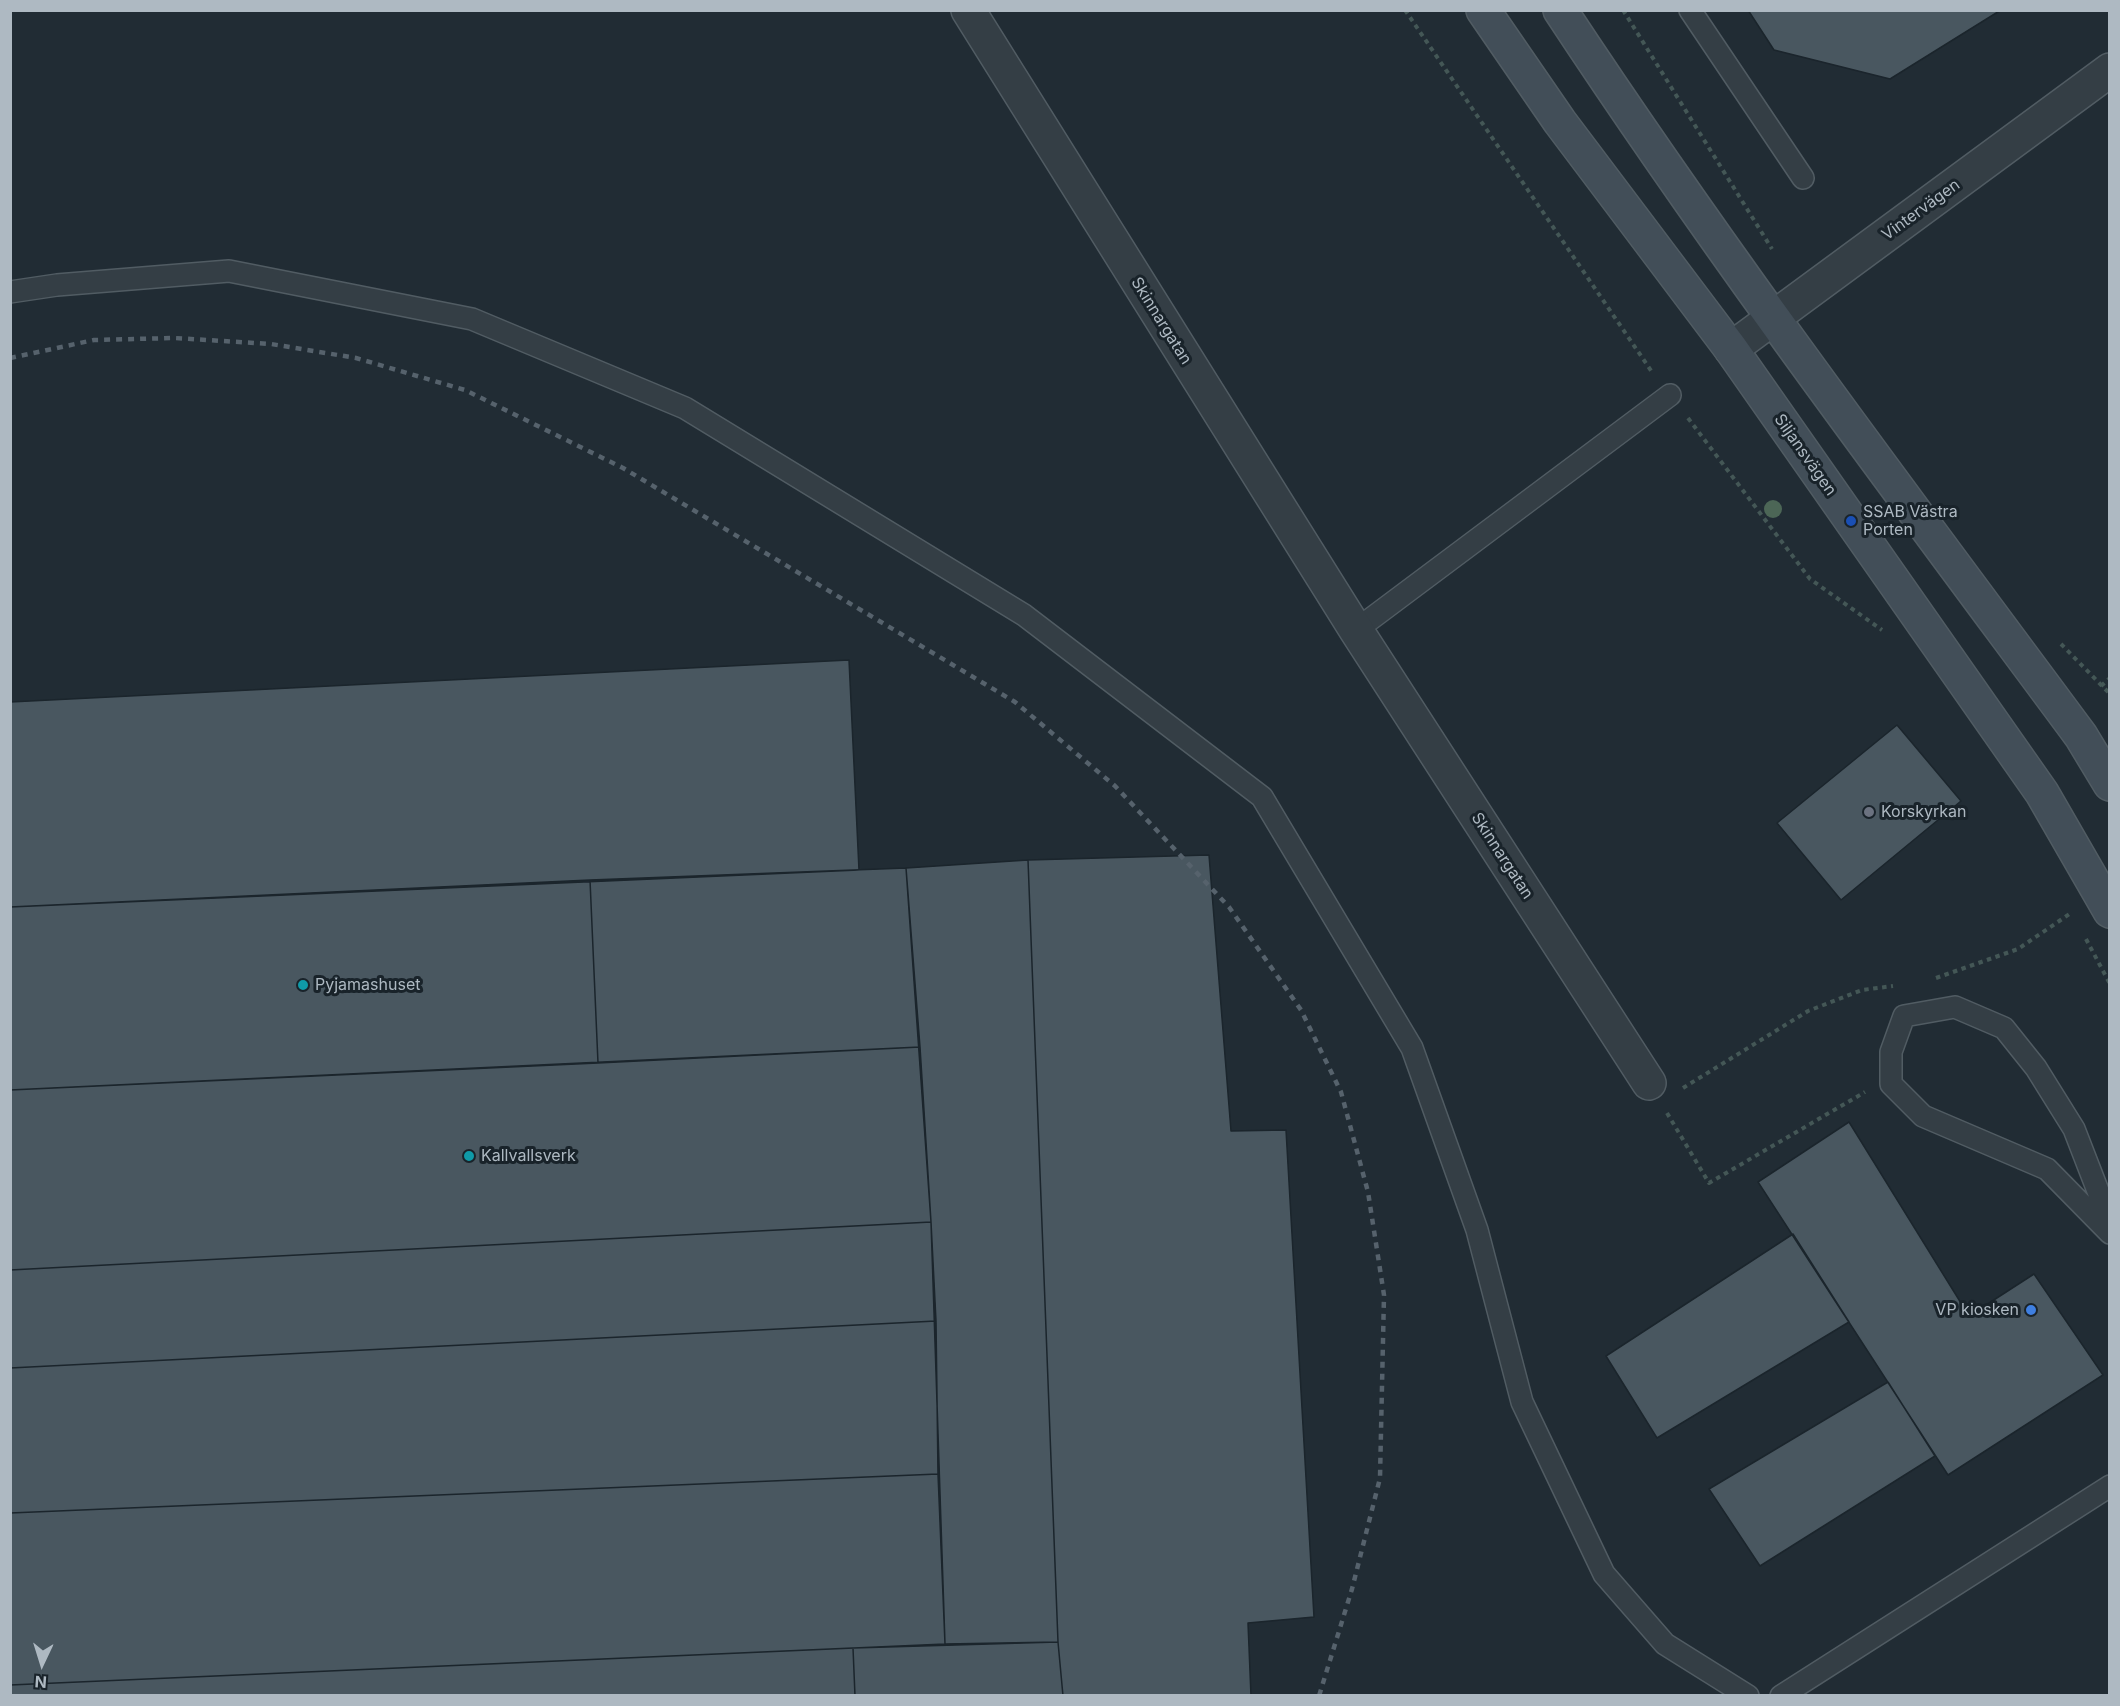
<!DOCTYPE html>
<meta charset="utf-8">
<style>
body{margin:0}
#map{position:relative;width:2120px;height:1706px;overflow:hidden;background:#212c34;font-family:Inter,sans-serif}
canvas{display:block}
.frame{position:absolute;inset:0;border:12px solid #aeb9c2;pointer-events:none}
.north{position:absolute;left:12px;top:1634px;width:60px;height:60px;-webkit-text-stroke:4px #19232a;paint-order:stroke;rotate:184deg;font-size:16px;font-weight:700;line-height:24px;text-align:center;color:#aeb9c2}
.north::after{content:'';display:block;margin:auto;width:21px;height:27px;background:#aeb9c2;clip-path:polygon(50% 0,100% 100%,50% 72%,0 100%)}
</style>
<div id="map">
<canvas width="2120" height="1706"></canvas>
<div class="frame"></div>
<div class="north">N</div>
</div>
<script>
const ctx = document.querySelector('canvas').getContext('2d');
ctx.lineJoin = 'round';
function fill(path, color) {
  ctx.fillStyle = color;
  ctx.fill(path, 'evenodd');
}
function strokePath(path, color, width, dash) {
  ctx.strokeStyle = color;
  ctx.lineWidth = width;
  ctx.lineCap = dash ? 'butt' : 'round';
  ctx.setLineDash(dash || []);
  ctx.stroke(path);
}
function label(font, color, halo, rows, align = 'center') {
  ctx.font = font + ' Inter,sans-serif';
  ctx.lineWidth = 6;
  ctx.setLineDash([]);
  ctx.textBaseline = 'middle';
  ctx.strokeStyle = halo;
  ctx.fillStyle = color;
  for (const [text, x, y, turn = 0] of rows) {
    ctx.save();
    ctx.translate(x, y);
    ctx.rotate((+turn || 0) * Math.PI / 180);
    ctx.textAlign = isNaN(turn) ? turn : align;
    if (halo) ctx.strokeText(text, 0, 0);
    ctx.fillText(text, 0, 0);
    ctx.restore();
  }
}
const building = new Path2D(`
 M1748,10h253l-111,69 -116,-29z
 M849,660l10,210 -849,37v-205z
 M1897,725l64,76 -120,99 -64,-77z
 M1209,855l22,276 55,-1 28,487 -66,6 3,73h-188l-5,-54 -30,-782z
 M1028,860l30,782 -113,2 -14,-422 -25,-354z
 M906,868l14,179 -322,16 -8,-183z
 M590,880l8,183 -588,27v-183z
 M920,1047l11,175 -921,48v-180z
 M1849,1122l120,194 65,-42 69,101 -155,100 -190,-293z
 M931,1222l5,99 -926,47v-98z
 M1793,1234l56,88 -192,116 -51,-82z
 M936,1321l2,153 -928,39v-145z
 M1888,1382l47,74 -175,110 -51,-77z
 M938,1474l7,170 -935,41v-172z
 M1058,1642l5,54h-208l-2,-48z
 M853,1648l2,48h-845v-11z`);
fill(building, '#495760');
strokePath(building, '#1b252c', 1.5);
const lane = new Path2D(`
 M1690,10l113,168
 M10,292l47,-7 172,-14 243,48 213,89 339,207 238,182 150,251 65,182 45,172 82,172 61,70 83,52
 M1356,630l314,-235
 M2110,1222l-36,-93 -38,-61 -32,-40 -49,-21 -51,9 -13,36v32l32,32 124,53 63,64
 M1781,1696l329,-210`);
const street = new Path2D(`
 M968,10l388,620 293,453
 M1731,349l379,-279`);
const secondary = new Path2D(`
 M1483,10l77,112 171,227 311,444 68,118
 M1560,10c164,249 344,487 521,726l29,48`);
strokePath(lane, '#515c63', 24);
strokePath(street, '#515c63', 36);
strokePath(secondary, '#515c63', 36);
strokePath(new Path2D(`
 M1405,10l247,362
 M1623,10l149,239
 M1688,418l122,161 72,51
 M2061,644l49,50
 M2101,686l9,-8
 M2086,939l24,45
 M1936,978l82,-29 53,-36
 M1683,1088l125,-77 54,-21 31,-4
 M1667,1113l42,70 156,-91`), '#445756', 4, [4.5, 4.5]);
strokePath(lane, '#343e45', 21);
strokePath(street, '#343e45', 33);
strokePath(secondary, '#424e58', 33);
strokePath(new Path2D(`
 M10,358l84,-18 80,-2 97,6 85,14 109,32 158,78 392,234 100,84 114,121 72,103 40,82 27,100 16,103 -4,183 -28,111 -33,107`), '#56626c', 4.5, [6, 6]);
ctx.fillStyle = '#4c6656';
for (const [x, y] of [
 [1773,509]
]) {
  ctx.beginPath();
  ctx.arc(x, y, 9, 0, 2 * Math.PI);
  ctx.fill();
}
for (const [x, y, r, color] of [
 [1851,521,6,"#1a4fb4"],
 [1869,812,6,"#6b7280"],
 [303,985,6,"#0f9aa8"],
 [469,1156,6,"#0f9aa8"],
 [2031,1310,6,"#3f7fe0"]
]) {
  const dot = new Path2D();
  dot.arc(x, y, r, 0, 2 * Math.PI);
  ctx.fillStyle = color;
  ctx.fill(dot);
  strokePath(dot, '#19232a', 2);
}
label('16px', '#aeb9c2', '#19232a', [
 ["Vintervägen",1921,210,-36],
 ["Skinnargatan",1161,321,58],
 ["Siljansvägen",1805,455,55],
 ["Skinnargatan",1502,856,57]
]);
label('16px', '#aeb9c2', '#19232a', [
 ["SSAB Västra",1863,512],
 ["Porten",1863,530],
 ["Korskyrkan",1881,812],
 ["Pyjamashuset",315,985],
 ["Kallvallsverk",481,1156],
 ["VP kiosken",2019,1310,"right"]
], 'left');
</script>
